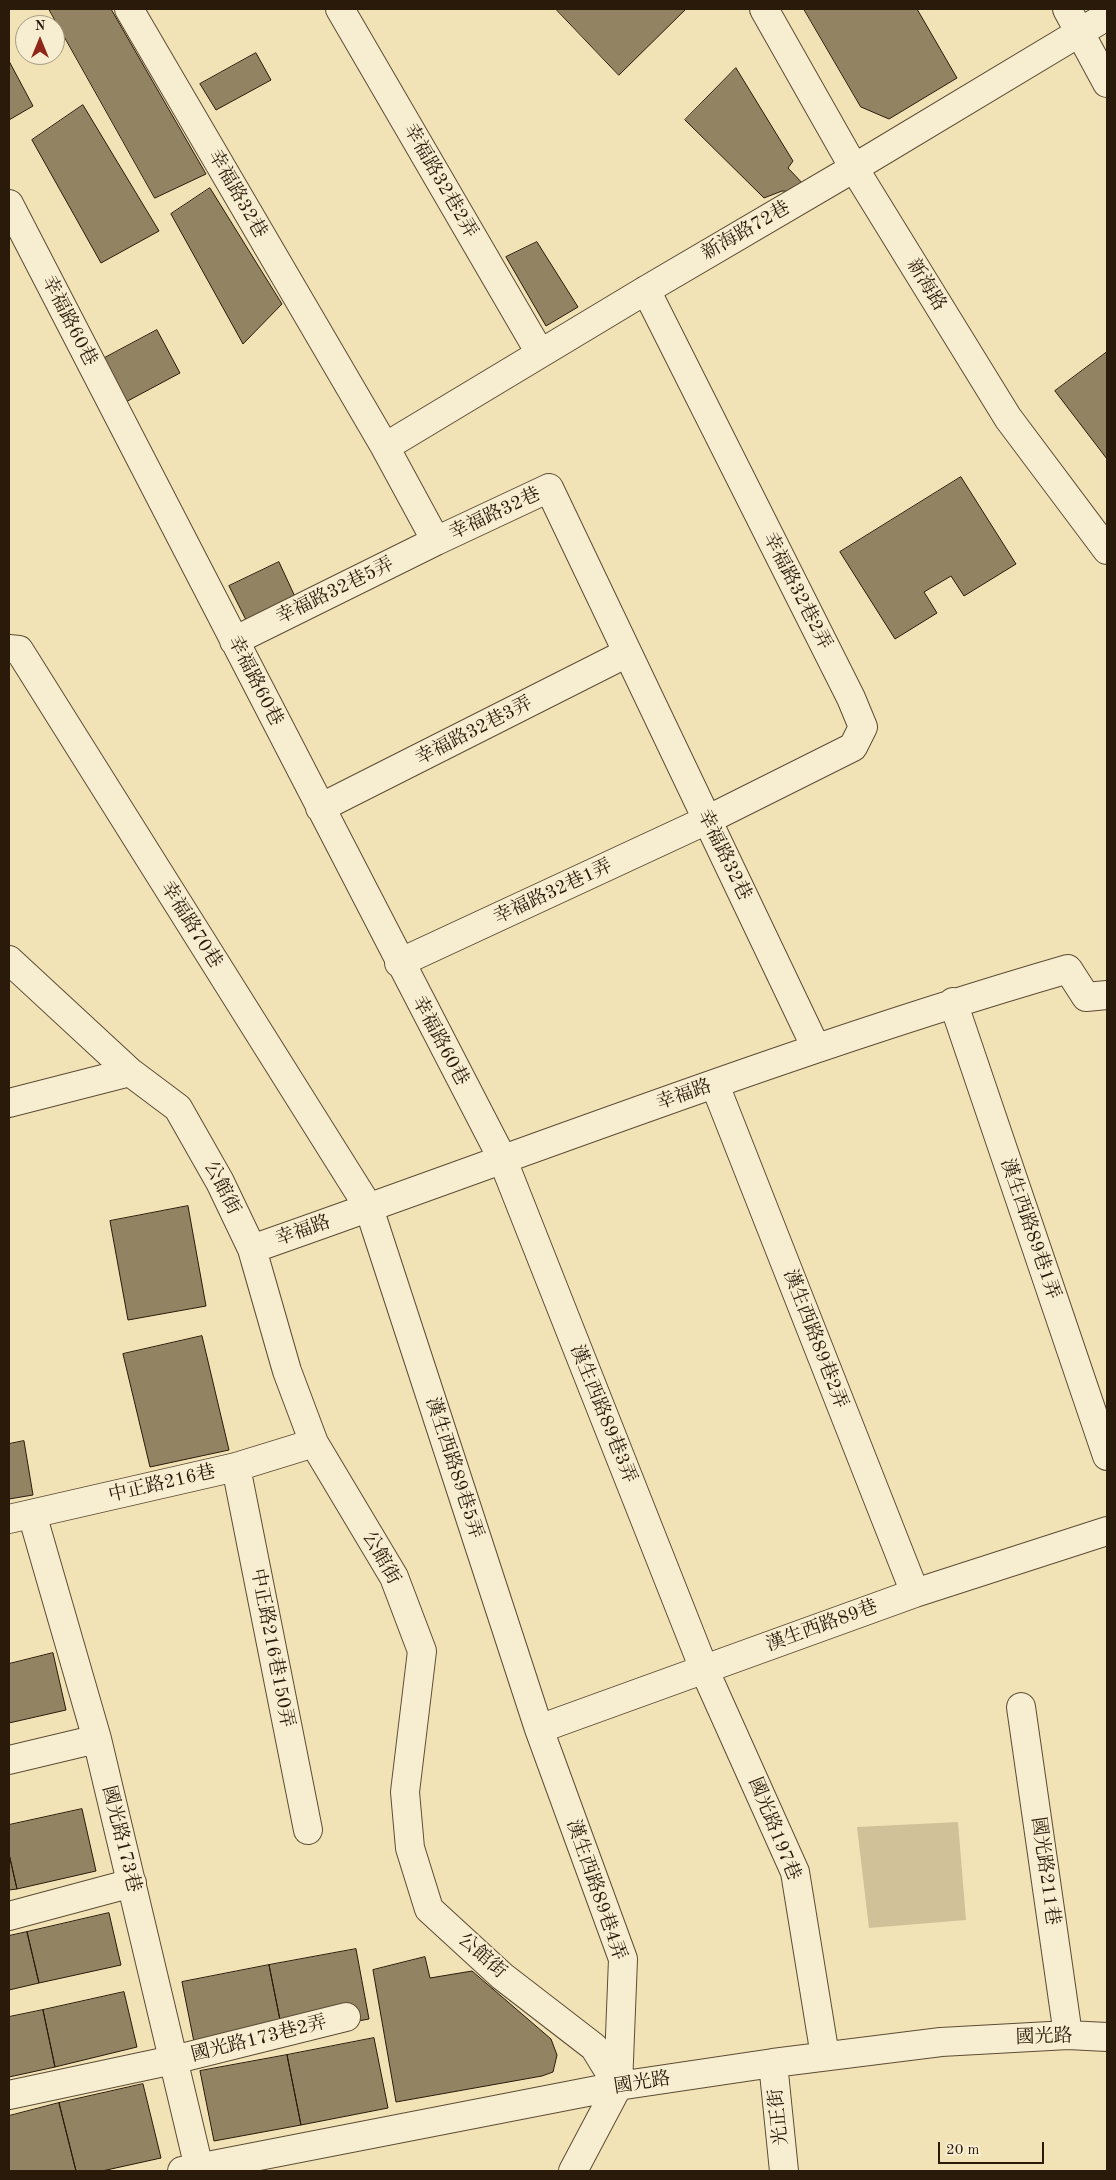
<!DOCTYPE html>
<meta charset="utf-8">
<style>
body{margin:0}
#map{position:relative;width:1116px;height:2180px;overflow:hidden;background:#f2e3b6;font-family:"Old Standard TT",serif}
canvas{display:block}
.frame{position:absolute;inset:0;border:10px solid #2a1a0a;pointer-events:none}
.north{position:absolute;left:15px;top:15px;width:50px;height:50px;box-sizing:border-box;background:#f7edd0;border:1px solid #a59981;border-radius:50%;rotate:0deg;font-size:14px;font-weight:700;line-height:20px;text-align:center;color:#2a1a0a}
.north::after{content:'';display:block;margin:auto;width:18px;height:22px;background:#8f2418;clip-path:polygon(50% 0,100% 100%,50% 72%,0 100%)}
.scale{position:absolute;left:938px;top:2142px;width:106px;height:22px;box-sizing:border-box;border:2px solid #2a1a0a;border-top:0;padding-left:6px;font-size:15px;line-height:18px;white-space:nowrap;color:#2a1a0a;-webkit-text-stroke:4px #f7edd0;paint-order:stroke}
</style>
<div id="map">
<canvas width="1116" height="2180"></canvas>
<div class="frame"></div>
<div class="north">N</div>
<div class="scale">20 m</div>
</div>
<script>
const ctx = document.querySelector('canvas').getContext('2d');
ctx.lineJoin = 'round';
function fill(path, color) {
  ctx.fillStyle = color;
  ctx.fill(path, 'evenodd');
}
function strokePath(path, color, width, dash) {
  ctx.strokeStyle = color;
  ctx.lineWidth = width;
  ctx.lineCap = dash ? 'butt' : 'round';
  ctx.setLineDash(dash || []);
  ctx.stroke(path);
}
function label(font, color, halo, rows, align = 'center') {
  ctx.font = font + ' "Old Standard TT","Noto Serif TC",serif';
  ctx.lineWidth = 4.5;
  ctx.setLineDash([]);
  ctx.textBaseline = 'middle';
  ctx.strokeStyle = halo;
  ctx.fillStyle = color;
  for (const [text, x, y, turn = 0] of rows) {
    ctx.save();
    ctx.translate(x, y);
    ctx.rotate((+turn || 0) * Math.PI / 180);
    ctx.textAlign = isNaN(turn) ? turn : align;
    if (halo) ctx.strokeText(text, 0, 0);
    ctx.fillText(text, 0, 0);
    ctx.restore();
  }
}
fill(new Path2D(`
 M958,1822l8,98 -97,8 -12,-101z`), '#d0c199');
const building = new Path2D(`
 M49,9h62l95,165 -51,24z
 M556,9h130l-67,66z
 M804,9h113l40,69 -68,41 -28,-12z
 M256,53l15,27 -55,30 -16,-26z
 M9,61l24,45 -24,14z
 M736,68l57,93 -5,7 18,19 -5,5 -19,-1 -18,7 -79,-78z
 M83,105l76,126 -58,32 -69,-123z
 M210,188l72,116 -39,40 -72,-130z
 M537,242l41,65 -32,19 -40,-69z
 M157,330l23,43 -58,31 -23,-43z
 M1107,352v107l-52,-68z
 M961,477l55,87 -52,32 -13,-20 -27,16 13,21 -42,26 -55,-87z
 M279,562l18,39 -49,23 -19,-38z
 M188,1206l18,100 -78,14 -18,-99z
 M202,1336l27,114 -79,17 -27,-113z
 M24,1441l9,54 -24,4v-55z
 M53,1653l13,57 -57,13v-59z
 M82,1809l14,62 -79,18 -8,-35v-29z
 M9,1854l8,35 -8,1z
 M109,1913l12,52 -82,18 -12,-51z
 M27,1932l12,51 -30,7v-54z
 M356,1949l13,70 -86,16 -14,-70z
 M425,1957l5,21 42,-7 79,68 6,16 -4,17 -11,4 -146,26 -23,-132z
 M269,1965l14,70 -87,17 -14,-70z
 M124,1992l13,55 -82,20 -12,-57z
 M43,2010l12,57 -46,10v-60z
 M374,2038l14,70 -87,17 -14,-70z
 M287,2055l14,70 -87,16 -14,-70z
 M143,2084l18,74 -59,13h-26l-17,-68z
 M59,2103l17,68h-67v-55z`);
fill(building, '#928363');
strokePath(building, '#2a1a0a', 1);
const minor = new Path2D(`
 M129,9l256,438 51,94 113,-53 267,560
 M340,9l200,344
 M764,9l90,159 154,250 99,132
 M1067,9l40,74
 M9,204l493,954 202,511 91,203 30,184
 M385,447l261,-157 208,-122 253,-152
 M234,641l202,-100
 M9,649l10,1 350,558 170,521 84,230 -5,127 -45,85
 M320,808l307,-155
 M9,960l121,112 48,36 42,74 32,67 35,122 27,72 80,134 28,74 -17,141 5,56 19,61 73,67 92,71 24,39
 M399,963l308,-143 146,-73 10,-20 -12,-29 -205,-408
 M953,1002l154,454
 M715,1085l200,508
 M9,1103l121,-31
 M252,1249c272,-95 540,-200 816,-280l18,28 21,-2
 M236,1467l72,363
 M32,1514l65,225 102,429
 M9,1519l227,-52 78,-24
 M1021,1707l47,328
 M539,1729l376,-136 192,-62
 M9,1760l88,-21
 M9,1916l123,-33
 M773,2063l11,108
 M9,2095l164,-35 173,-43
 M182,2171l436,-85 155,-23 168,-21 127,-7 39,2`);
strokePath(minor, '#5c4c35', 30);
strokePath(minor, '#f7edd0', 28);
label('19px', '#2a1a0a', '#f7edd0', [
 ["幸福路32巷2弄",440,181,60],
 ["幸福路32巷",237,194,60],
 ["新海路72巷",746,231,-30],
 ["新海路",926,285,58],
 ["幸福路60巷",69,321,63],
 ["幸福路32巷",495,514,-25],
 ["幸福路32巷5弄",335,591,-26],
 ["幸福路32巷2弄",797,591,63],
 ["幸福路60巷",255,681,63],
 ["幸福路32巷3弄",474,731,-27],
 ["幸福路32巷",724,855,64],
 ["幸福路32巷1弄",553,892,-25],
 ["幸福路70巷",191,925,58],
 ["幸福路60巷",440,1041,62],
 ["幸福路",684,1095,-19],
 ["公館街",222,1188,63],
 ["漢生西路89巷1弄",1030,1229,71],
 ["幸福路",303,1231,-19],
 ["漢生西路89巷2弄",815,1339,69],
 ["漢生西路89巷3弄",603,1414,68],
 ["漢生西路89巷5弄",454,1468,72],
 ["中正路216巷",162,1484,-13],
 ["公館街",381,1558,61],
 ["漢生西路89巷",822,1626,-20],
 ["中正路216巷150弄",272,1648,79],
 ["國光路197巷",774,1829,68],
 ["國光路173巷",121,1839,76],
 ["國光路211巷",1045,1871,82],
 ["漢生西路89巷4弄",596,1890,71],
 ["公館街",482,1956,42],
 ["國光路",1044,2037,-2],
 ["國光路173巷2弄",259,2039,-14],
 ["國光路",642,2083,-9],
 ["光正街",779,2117,-96]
]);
</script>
